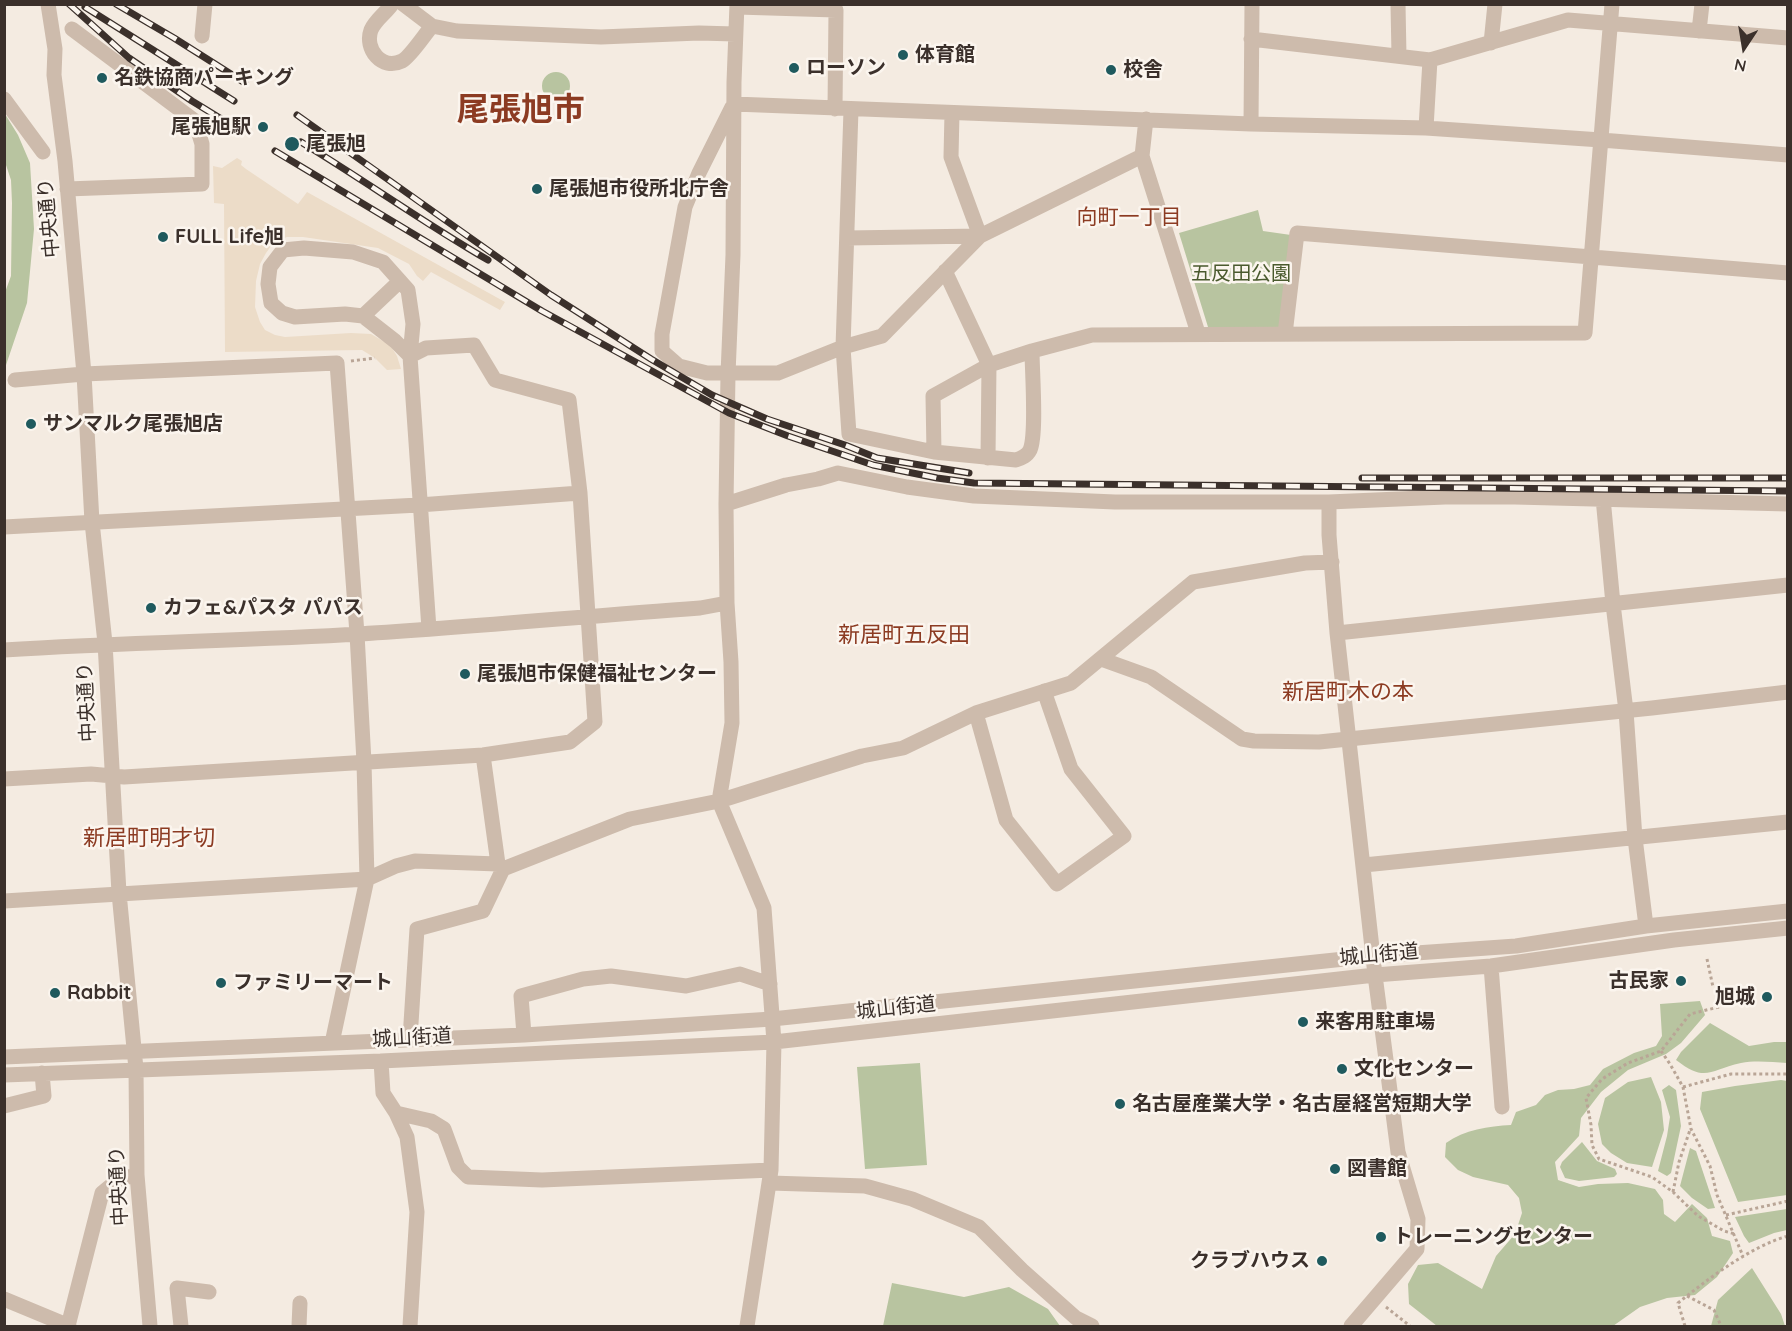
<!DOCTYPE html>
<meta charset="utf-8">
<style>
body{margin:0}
#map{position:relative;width:1792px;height:1331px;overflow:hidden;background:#f4ebe1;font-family:Quicksand,sans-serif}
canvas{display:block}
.frame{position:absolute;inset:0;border:6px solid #3b302b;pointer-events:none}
.north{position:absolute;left:1714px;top:18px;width:60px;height:60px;-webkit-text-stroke:4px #fbf5ee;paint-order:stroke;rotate:192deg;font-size:16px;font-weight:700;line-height:24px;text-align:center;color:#3b302b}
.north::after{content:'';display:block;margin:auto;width:21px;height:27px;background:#3b302b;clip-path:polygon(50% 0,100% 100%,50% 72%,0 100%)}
</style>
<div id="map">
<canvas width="1792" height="1331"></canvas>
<div class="frame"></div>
<div class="north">N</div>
</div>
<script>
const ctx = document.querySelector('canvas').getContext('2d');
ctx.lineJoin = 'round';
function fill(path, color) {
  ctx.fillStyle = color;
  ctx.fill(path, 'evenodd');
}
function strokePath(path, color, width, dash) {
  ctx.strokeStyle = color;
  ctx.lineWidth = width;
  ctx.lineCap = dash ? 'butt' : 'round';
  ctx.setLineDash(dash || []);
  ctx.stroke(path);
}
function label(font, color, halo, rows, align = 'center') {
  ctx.font = font + ' Quicksand,"Noto Sans JP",sans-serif';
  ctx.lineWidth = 5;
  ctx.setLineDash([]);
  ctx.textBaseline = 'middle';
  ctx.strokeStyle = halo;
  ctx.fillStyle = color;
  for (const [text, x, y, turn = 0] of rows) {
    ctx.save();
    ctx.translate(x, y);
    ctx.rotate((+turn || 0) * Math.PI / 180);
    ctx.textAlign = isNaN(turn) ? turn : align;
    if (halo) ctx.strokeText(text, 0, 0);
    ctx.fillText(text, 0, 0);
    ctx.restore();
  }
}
fill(new Path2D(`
 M542 86a14 14 0 1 1 28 0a14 14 0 1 1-28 0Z
 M5,114l13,21 12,28 4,66 -7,74 -22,65 -1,-73 7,-19 1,-73 -1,-23 -6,-18z
 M1258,210l5,21 28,4 -8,93 -75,-1 -29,-94z
 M1700,1001l5,14 -24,28 -15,11 -38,16 -27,22 -20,26 -2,18 -24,26 3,18 21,7 19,-3 30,-1 27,6 8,11 1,14 11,8 17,-18 15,14 5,18 18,5 3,12 -16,24 -22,18 -28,3 -27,9 -27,19h-176l-28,-22 -1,-20 10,-19 20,-2 44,26 14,-33 19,-22 7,-21 -3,-15 -11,-13 -35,-8 -15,-7 -13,-13 1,-14c18,-13 43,-17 65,-18l5,-13 20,-7 9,-10 13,-5 16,-1 16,-4 13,-16 31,-16 22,-7 6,-10 -2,-32z
 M1710,1023l39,23 25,-4h13v21c-15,-1 -32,-3 -46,0 -32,7 -35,20 -65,-3l5,-8z
 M920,1063l7,102 -62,4 -8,-102z
 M1651,1077l10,25 3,28 -12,37 -25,-4 -16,-10 -9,-9 -4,-20 7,-26 23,-16z
 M1781,1080l6,1v114l-49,7 -38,-93 2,-17 33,-6z
 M1669,1085l7,5 5,36 -10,47 -4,3 -9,-5 9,-35 3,-19 -8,-27z
 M1582,1142l15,19 18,8 2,5 -3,3 -35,4 -14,-3 -5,-11 2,-5z
 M1690,1148l6,3 19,57 -7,1 -16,-11 -12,-12z
 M1787,1209v21l-13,3 -25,10 -5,-7 -9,-19z
 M1752,1268l29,46 4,12h-74l7,-26z
 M892,1283l72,14 45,-10 39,22 12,17h-177z`), '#b8c4a0');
fill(new Path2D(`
 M237,158l5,3 -1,4 5,4 52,35 9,-12 198,110 -5,8 -69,-38 -8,9 -6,-5 -8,-12 -31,-16 -75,-11h-16l-13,5 -8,11 -6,11 -4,17 -1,26 5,15 5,8 10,5 10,2 66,-4 20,1 19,11 7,11 4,13 -14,1 -12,-12 -13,-8 -137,2 -1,-148 -10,-1 -1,-37 9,2z`), '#ecdcc8');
strokePath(new Path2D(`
 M351,361l24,-3
 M1707,959l6,28
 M1719,1007l-29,7 -29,37 -33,12 -26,16 -16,19 5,27 1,20 7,14 53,18 21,15 25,24 26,15 11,3
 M1661,1051l9,13 13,23 8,42 19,37 7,29 26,61
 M1683,1087l48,-13h57
 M1673,1192l6,-30 11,-32
 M1726,1215l62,-14
 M1687,1296l27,14 7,16
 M1386,1307l24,19
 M1685,1326l-7,-23c30,-24 73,-57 110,-67`), '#b9a596', 3, [3, 3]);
strokePath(new Path2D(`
 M48,4l7,45 -1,26 11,86 19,213 8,148 13,121 14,250 17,176 1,106 13,151
 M392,4c-6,9 -17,16 -21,26 -7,19 11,41 31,31 8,-4 23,-27 30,-35
 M403,4l29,22 25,5 144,6 98,-4 36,1
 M737,4l-3,78 -1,173 -5,119 -2,130 1,99 4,59 1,61 -13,78 45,107 10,134 -3,128 -24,156
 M1398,4l1,52
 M737,7l99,3 -1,99
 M1699,31l3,-27
 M202,36l3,-32
 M1251,39l179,21 138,-40 220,18
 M1491,43l4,-39
 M4,99l39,53
 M734,104l517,20 175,4 175,12 187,15
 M732,107l-33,66 -14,34 -23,127v17l17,15 28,7h71l65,-26 39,-11 98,-100 162,-80
 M851,110l-8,237 6,87 85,18 82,8c6,-2 11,-4 14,-10 7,-16 2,-79 2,-99
 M1146,119l-4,37 56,177
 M1251,124l1,-120
 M1426,128l4,-68
 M67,189l135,-5v-40l-7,-23 -123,-92
 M847,238l133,-2 -29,-79 1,-44
 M304,248l49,4 30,10 25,28 5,34 -3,32 -15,-15 -32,-25 -18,-2 -50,3 -13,-4 -11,-10 -3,-19 2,-17 13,-17z
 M945,271l44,94 -1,93
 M363,316l37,-35
 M1285,334l12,-101 491,40
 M15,380l69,-6 253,-11 20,271 7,128 3,117 -35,164
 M934,452l-1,-56 56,-31 43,-14 60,-16 493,-2 27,-329
 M1603,498l10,106 13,107 9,127 11,88
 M1329,502v33l8,98 38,342 23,177 20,67 -1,30 -66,77
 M726,504l60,-19 32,-6 20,-6 69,14 67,9 141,6h214l116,-5h70l273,7
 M4,527l415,-22 161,-12
 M1337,633l451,-48
 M4,650c119,-8 237,-9 356,-16 113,-7 227,-18 340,-26l27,-5
 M1101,659l50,18 91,62 12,2 65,1 333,-34 136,-16
 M976,713l30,107 51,64 67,-48 -53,-67 -27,-78
 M483,755l15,109 5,5
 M4,779l87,-5 33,3 359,-22 87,-13 25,-20 -15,-229 -11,-93 -74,-20 -21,-35 -48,3 -16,8 19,273
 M1364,865l424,-43
 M4,901l363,-22 29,-13 19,-5 83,3
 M1491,966l11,141
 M524,1035l-3,-39 62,-17 28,-3 75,10 54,-12 30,10
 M410,1039l7,-110 66,-18 20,-42 127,-50 89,-18 143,-45 41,-8 73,-35 95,-30 122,-101 112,-19 27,-1
 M4,1057l520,-22 248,-16 601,-63 143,-10 130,-20 142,-15
 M381,1061l2,32 13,20 35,8 13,8 14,38 10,10 74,3 229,-10
 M4,1075l377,-14 393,-19 601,-67 116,-9 183,-26 114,-12
 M4,1106l40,-10 -2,-23
 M396,1113l11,24 10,75 -7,114
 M770,1183l95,3 47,13 67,28 43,43 54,48 16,8
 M4,1299l65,27
 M68,1326l34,-133 17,-14 18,-4
 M181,1326l-4,-38 32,4
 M299,1326l1,-23`), '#cdbbac', 15);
const rail = new Path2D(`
 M69,4l60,54 63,43 31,19
 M116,4l58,34 71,45
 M85,7l149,94
 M297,115l254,180 100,64 61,36 55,24 78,26 32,13 92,15
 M301,142c63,38 123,81 187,118
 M275,151l267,160 187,102 59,23 85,29 64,13 37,5 814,8
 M1362,478h426`);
strokePath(rail, '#3b302b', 7);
strokePath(rail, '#fbf5ee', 4.5, [14]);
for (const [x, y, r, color] of [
 [903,55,6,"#1f5a5e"],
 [794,68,6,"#1f5a5e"],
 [1111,70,6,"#1f5a5e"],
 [102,78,6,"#1f5a5e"],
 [263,127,6,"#1f5a5e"],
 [292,144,8,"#1f5a5e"],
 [537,189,6,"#1f5a5e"],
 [163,237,6,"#1f5a5e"],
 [31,424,6,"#1f5a5e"],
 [151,608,6,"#1f5a5e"],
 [465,674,6,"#1f5a5e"],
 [1681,981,6,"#1f5a5e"],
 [221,983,6,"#1f5a5e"],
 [55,993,6,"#1f5a5e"],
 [1767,997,6,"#1f5a5e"],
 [1303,1022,6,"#1f5a5e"],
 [1342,1069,6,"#1f5a5e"],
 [1120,1104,6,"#1f5a5e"],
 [1335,1169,6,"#1f5a5e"],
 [1381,1237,6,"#1f5a5e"],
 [1322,1261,6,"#1f5a5e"]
]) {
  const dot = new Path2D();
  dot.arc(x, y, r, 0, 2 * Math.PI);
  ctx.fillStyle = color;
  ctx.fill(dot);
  strokePath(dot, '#fbf5ee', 2);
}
label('bold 20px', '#3b302b', '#fbf5ee', [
 ["体育館",915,55],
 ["ローソン",806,68],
 ["校舎",1123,70],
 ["名鉄協商パーキング",114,78],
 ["尾張旭駅",251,127,"right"],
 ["尾張旭",306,144],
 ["尾張旭市役所北庁舎",549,189],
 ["FULL Life旭",175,237],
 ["サンマルク尾張旭店",43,424],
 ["カフェ&パスタ パパス",163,608],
 ["尾張旭市保健福祉センター",477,674],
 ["古民家",1669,981,"right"],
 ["ファミリーマート",233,983],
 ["Rabbit",67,993],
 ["旭城",1755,997,"right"],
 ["来客用駐車場",1315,1022],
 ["文化センター",1354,1069],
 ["名古屋産業大学・名古屋経営短期大学",1132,1104],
 ["図書館",1347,1169],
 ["トレーニングセンター",1393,1237],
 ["クラブハウス",1310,1261,"right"]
], 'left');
label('20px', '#3b302b', '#fbf5ee', [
 ["中央通り",49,218,-95],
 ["中央通り",87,702,-93],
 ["城山街道",1379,955,-5],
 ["城山街道",896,1008,-6],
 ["城山街道",412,1038,-3],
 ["中央通り",119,1186,-93]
]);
label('20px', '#4a5a2e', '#fbf5ee', [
 ["五反田公園",1241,274]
]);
label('21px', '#8c3b22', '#fbf5ee', [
 ["向町一丁目",1129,218]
]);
label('22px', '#8c3b22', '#fbf5ee', [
 ["新居町五反田",904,635],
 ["新居町木の本",1348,692],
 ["新居町明才切",149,838]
]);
label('bold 32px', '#8c3b22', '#fbf5ee', [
 ["尾張旭市",521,110]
]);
</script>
